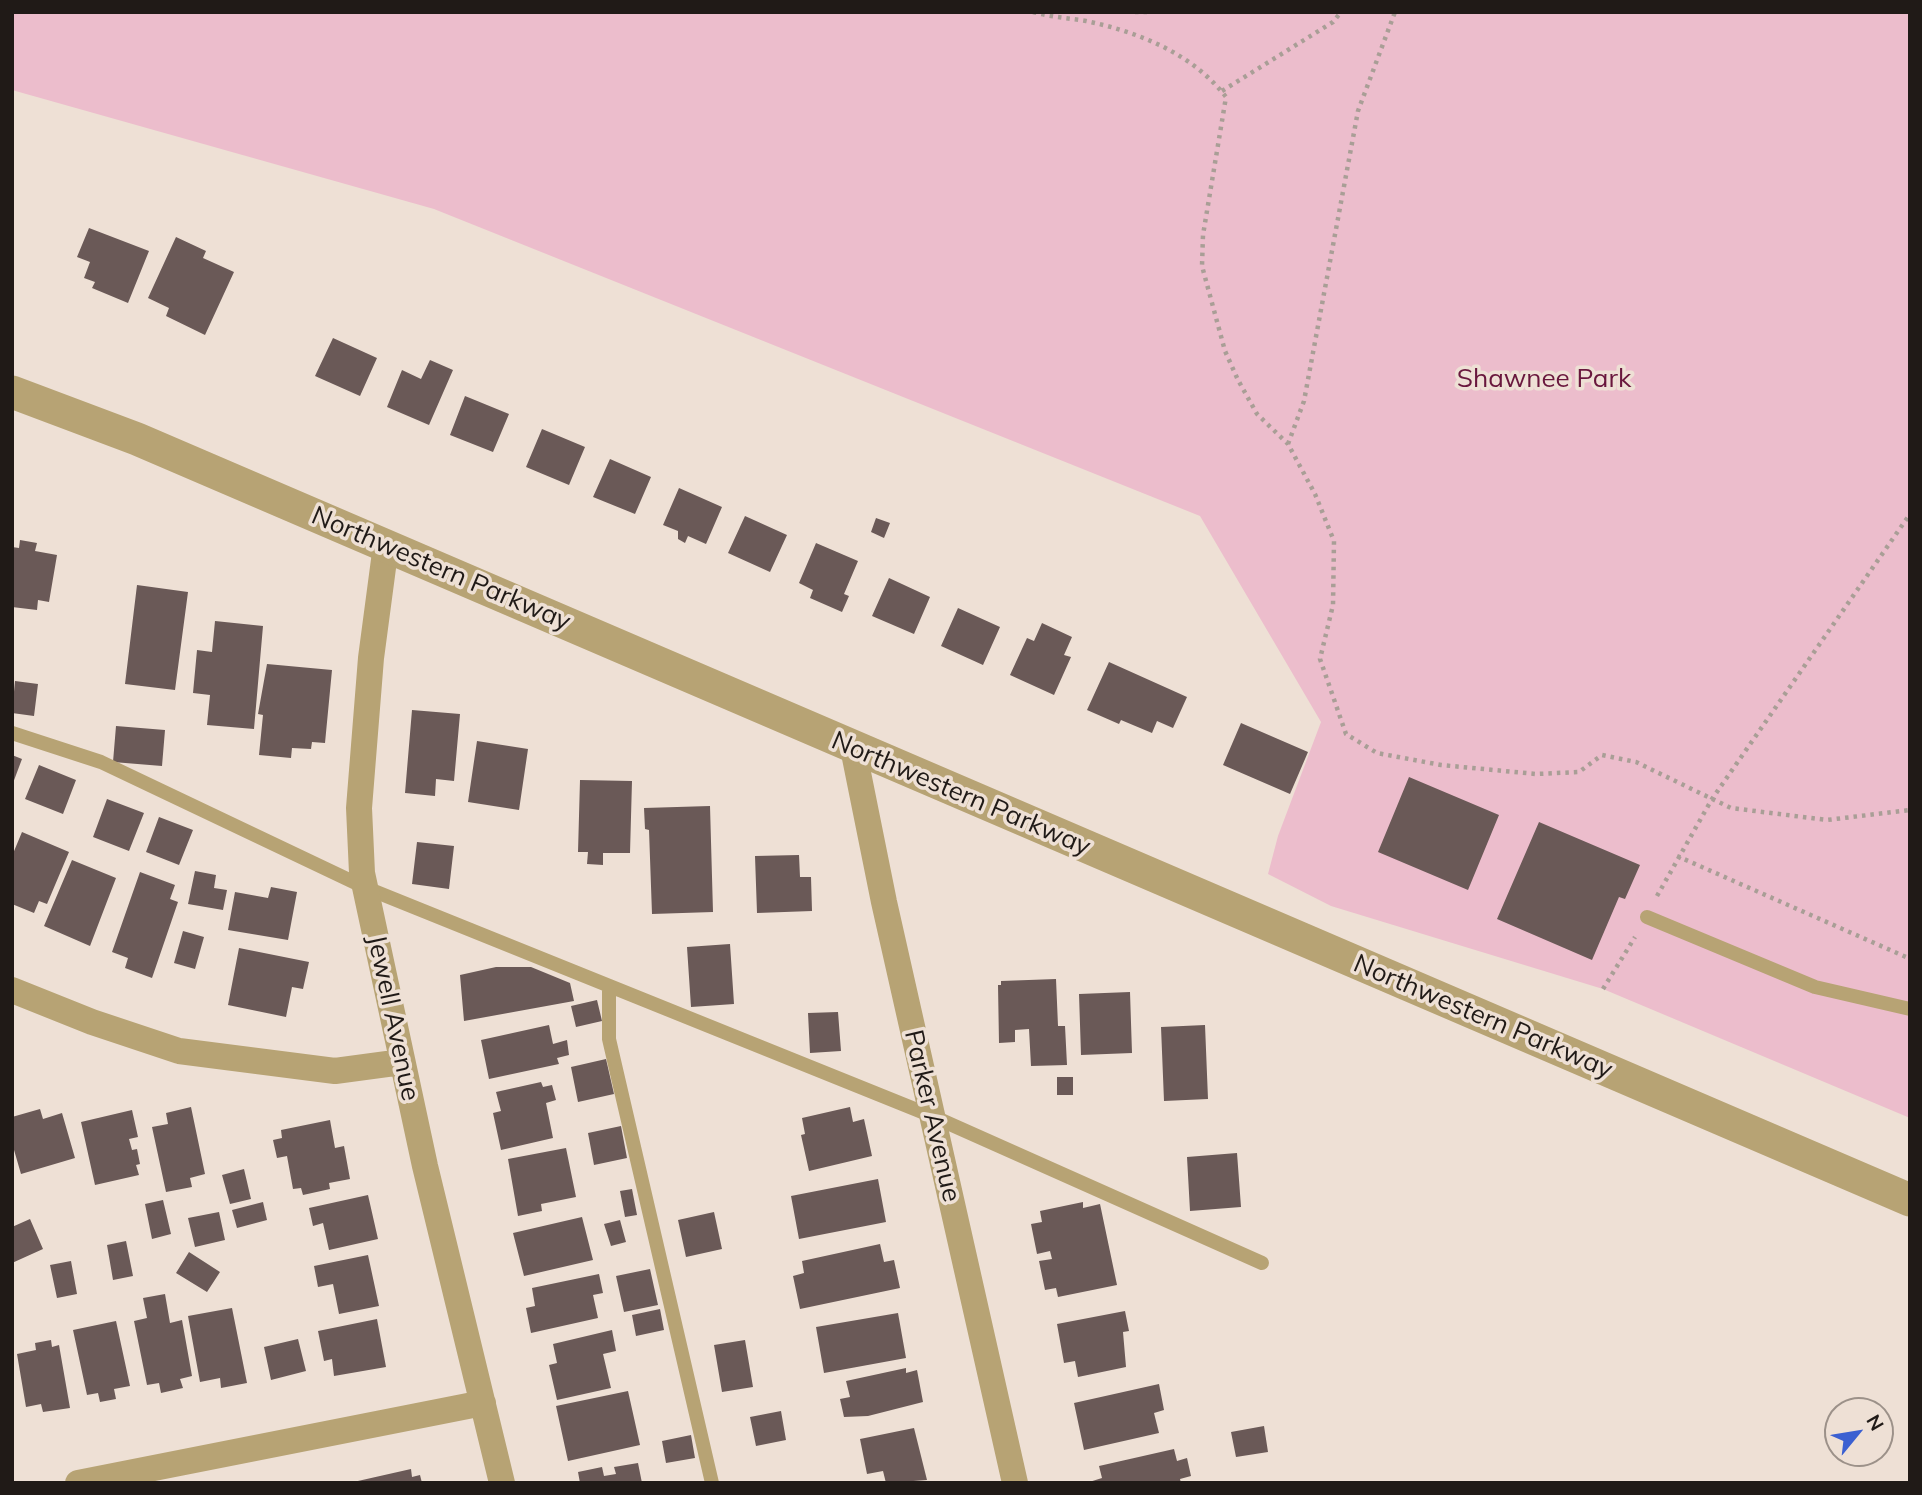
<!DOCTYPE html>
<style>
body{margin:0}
#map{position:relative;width:1922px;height:1495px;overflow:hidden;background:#eee0d5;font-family:Mulish,sans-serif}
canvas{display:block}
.frame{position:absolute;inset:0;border:14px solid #201a17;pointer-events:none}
.north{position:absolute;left:1824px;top:1397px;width:70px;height:70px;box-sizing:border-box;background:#eee0d5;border:2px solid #9c9189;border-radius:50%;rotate:60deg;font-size:19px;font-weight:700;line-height:28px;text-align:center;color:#201a17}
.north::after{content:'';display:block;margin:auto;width:24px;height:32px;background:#3b60d1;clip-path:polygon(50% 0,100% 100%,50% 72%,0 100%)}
</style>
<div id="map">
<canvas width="1922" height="1495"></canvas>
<div class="frame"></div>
<div class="north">N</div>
</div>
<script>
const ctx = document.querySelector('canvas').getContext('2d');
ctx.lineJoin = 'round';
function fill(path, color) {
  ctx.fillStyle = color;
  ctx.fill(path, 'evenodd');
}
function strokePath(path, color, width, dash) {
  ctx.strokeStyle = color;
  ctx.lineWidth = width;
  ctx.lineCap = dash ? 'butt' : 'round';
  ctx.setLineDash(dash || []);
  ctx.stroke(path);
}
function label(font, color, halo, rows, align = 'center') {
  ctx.font = font + ' Mulish,sans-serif';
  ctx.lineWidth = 7;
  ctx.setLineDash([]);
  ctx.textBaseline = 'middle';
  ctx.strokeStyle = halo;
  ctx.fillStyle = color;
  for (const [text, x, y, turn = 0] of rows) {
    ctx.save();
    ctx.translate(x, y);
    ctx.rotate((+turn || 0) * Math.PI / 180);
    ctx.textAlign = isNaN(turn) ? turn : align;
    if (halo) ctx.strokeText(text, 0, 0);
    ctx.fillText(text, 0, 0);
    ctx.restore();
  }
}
fill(new Path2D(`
 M12,12h1898v1106l-307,-129 -272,-83 -63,-32 10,-38 43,-114 -121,-206 -766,-307 -422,-119z`), '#ecbdcc');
fill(new Path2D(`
 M89,228l60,23 -21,52 -36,-15 3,-6 -11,-4 6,-16 -13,-5z
 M176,237l30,14 -3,7 31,14 -29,63 -39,-19 3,-8 -21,-10z
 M333,338l44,20 -17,38 -45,-20z
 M430,360l23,10 -24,55 -42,-18 15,-37 19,9z
 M465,396l44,18 -16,38 -43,-17z
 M542,429l43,18 -16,38 -43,-18z
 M610,459l41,18 -16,37 -42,-17z
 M679,488l43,19 -16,37 -18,-8 -3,7 -7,-4v-8l-15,-6z
 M745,516l42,19 -17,37 -42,-19z
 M876,518l14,5 -6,15 -13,-6z
 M20,540l17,3 -2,8 22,4 -8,47 -11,-2 -1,10 -25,-3v-60l7,1z
 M816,543l42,18 -14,33 5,2 -7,16 -32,-14 3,-8 -14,-7z
 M889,578l41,19 -16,37 -42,-18z
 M137,585l51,7 -13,98 -50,-6z
 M958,608l42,19 -17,38 -42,-19z
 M215,621l48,5 -9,103 -47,-4 3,-30 -17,-2 4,-43 15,2z
 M1042,623l30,14 -8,18 7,2 -17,38 -44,-20 17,-37 7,3z
 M1109,662l78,35 -14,31 -16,-7 -5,12 -31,-13 -2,4 -32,-14z
 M267,664l65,6 -7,73 -13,-1 -1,7 -19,-1 -1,10 -32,-3 4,-40 -5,-1z
 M15,681l23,3 -4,32 -22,-3z
 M412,710l48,4 -6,67 -18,-2 -1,17 -30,-3z
 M1241,723l67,29 -18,42 -67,-29z
 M116,726l49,4 -3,36 -49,-4z
 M477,741l51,8 -9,61 -51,-8z
 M12,755l10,4 -9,24h-1z
 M39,765l37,15 -13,34 -38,-15z
 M1409,777l90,38 -31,75 -90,-38z
 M580,780l52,1 -2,72h-27v12l-16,-1 1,-12h-10z
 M107,799l37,14 -15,38 -36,-14z
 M710,806l3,106 -61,2 -3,-84 -4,-1 -1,-21z
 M159,817l34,13 -14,35 -33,-13z
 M1539,822l101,43 -15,34 -6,-2 -27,63 -95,-41z
 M22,832l47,20 -22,52 -8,-3 -5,12 -22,-9v-48z
 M417,842l37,4 -5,43 -37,-5z
 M799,855l1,22h11l1,34 -55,2 -2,-57z
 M72,860l44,18 -26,68 -46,-20z
 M195,871l21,4 -2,13 13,2 -4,20 -35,-6z
 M140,872l35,13 -5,14 8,3 -26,76 -27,-10 3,-10 -16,-6z
 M271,887l26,5 -9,48 -60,-10 7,-38 33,6z
 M183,931l21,6 -9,32 -21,-6z
 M730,944l4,60 -43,3 -4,-60z
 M239,948l70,14 -6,27 -11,-2 -6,30 -58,-12z
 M496,967h35l39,16 4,18 -110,20 -4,-46z
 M1056,979l2,47h7l2,39 -36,1 -2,-37 -14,1v12l-16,1 -1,-58h3v-4z
 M1130,992l2,61 -51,2 -2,-61z
 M597,1000l5,21 -26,6 -5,-21z
 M838,1012l3,39 -31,2 -2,-40z
 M549,1025l4,19 14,-4 2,15 -12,3 2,6 -70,15 -8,-39z
 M1205,1025l3,74 -44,2 -3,-74z
 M606,1059l8,35 -36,8 -7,-35z
 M1057,1077h16v18h-16z
 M541,1082l2,5 9,-2 4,15 -10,3 7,35 -52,12 -8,-37 8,-2 -5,-19z
 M191,1107l14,67 -15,4 2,9 -26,5 -14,-65 16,-3 -2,-11z
 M850,1107l3,15 11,-3 8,37 -63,15 -8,-36 4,-1 -3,-16z
 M40,1109l3,10 19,-6 13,45 -54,16 -9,-31v-26z
 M132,1110l6,27 -9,2 3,11 5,-1 3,15 -4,1 3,10 -44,10 -14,-63z
 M330,1120l5,28 9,-2 6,33 -21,4 1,6 -27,6 -2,-7 -8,1 -6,-33 -10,2 -4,-18 9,-2 -1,-8z
 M621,1126l6,32 -33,7 -6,-32z
 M566,1148l10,49 -35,7 1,7 -24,5 -10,-57z
 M1237,1153l4,54 -51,4 -3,-54z
 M244,1169l7,30 -21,5 -8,-29z
 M878,1179l8,43 -87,17 -8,-43z
 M632,1189l5,26 -12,2 -5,-26z
 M368,1195l10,44 -49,11 -6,-27 -10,3 -4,-18z
 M163,1200l8,34 -19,5 -7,-35z
 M263,1202l4,18 -30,8 -5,-18z
 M1083,1202v6l17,-4 17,81 -59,12 -2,-9 -11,2 -6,-29 13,-2 -2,-8 -13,3 -6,-30 11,-2 -2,-11z
 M219,1212l6,28 -30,7 -7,-29z
 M714,1212l8,37 -36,8 -8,-37z
 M582,1217l11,43 -69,16 -11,-43z
 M30,1219l13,30 -31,14v-36z
 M620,1220l6,22 -15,4 -7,-22z
 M126,1241l7,35 -20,4 -6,-35z
 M880,1244l4,18 10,-2 6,28 -100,21 -7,-33 11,-3 -2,-12z
 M189,1252l31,20 -13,20 -31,-19z
 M368,1255l11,51 -40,8 -6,-30 -15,3 -4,-21z
 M71,1261l6,33 -20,4 -7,-33z
 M650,1269l8,36 -34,7 -8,-36z
 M599,1274l4,19 -10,2 5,23 -67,15 -5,-25 9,-2 -3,-18z
 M165,1294l5,29 12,-3 10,56 -12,3 3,9 -22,5 -2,-10 -12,2 -13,-64 13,-3 -4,-20z
 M232,1308l15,75 -26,5 -1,-10 -20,4 -12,-66z
 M660,1309l4,21 -28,6 -4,-21z
 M1125,1311l4,20 -6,1 3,35 -48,10 -3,-16 -11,2 -7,-39z
 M898,1313l8,45 -82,15 -8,-46z
 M377,1319l9,48 -52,9 -2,-17 -8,2 -6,-30z
 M116,1321l14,65 -16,3 2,10 -16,3 -2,-9 -11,2 -14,-65z
 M612,1330l4,21 -13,3 8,34 -54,12 -8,-35 8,-2 -4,-19z
 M298,1339l8,32 -35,9 -7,-33z
 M51,1340l1,7 7,-2 11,63 -27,4 -2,-8 -15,3 -9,-53 19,-4 -1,-7z
 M745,1340l8,47 -31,5 -8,-47z
 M906,1368v5l11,-3 6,32 -55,14 -24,1 -4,-18 10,-2 -4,-16z
 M1159,1384l5,26 -10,3 5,20 -75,17 -10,-47z
 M628,1391l12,54 -72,16 -12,-55z
 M781,1411l5,29 -30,6 -6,-29z
 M1264,1426l4,26 -32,5 -5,-25z
 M914,1428l13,52 -41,3 -3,-12 -16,3 -7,-35z
 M691,1435l4,23 -29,5 -4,-22z
 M1174,1449l3,12 10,-3 4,18 -11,3 1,4h-95l16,-5 -3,-12z
 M638,1463l4,20h-62l-2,-11 24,-5 2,9 12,-2 -2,-7z
 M411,1469l1,8 8,-2 2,8h-73z`), '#6a5957');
strokePath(new Path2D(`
 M1033,12c18,5 35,6 53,9 53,11 107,33 140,76l-23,138 -1,31 23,85 13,29 19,34 31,30 27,50 19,47 -1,64 -13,54 26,75 31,19 64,12 95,9 43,-2 23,-17 34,7 95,46 96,12 83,-10
 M1135,12h14
 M1222,91l111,-69 8,-10
 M1288,444l16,-43 54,-290 37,-99
 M1677,856l229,101
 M1657,896l55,-97 198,-285
 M1603,989l32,-52`), '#a99e96', 4.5, [3.5, 5]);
strokePath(new Path2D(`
 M12,733l89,29 263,125 568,229 330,147
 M1647,917l168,70 95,22
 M609,986v53l103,444`), '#b7a374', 14);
strokePath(new Path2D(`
 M386,545l-15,113 -12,150 3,65 63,293 77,317
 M853,748l31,154 131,581
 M12,990l80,32 87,29 156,20 67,-9
 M78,1483l405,-80`), '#b7a374', 26);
strokePath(new Path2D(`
 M12,392l125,47 1773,761`), '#b7a374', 33);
label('26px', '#69173d', '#eee0d5', [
 ["Shawnee Park",1544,379]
]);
label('26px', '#201a17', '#eee0d5', [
 ["Northwestern Parkway",441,569,23],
 ["Northwestern Parkway",961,794,23],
 ["Northwestern Parkway",1483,1017,23],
 ["Jewell Avenue",393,1018,78],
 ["Parker Avenue",932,1116,77]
]);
</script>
